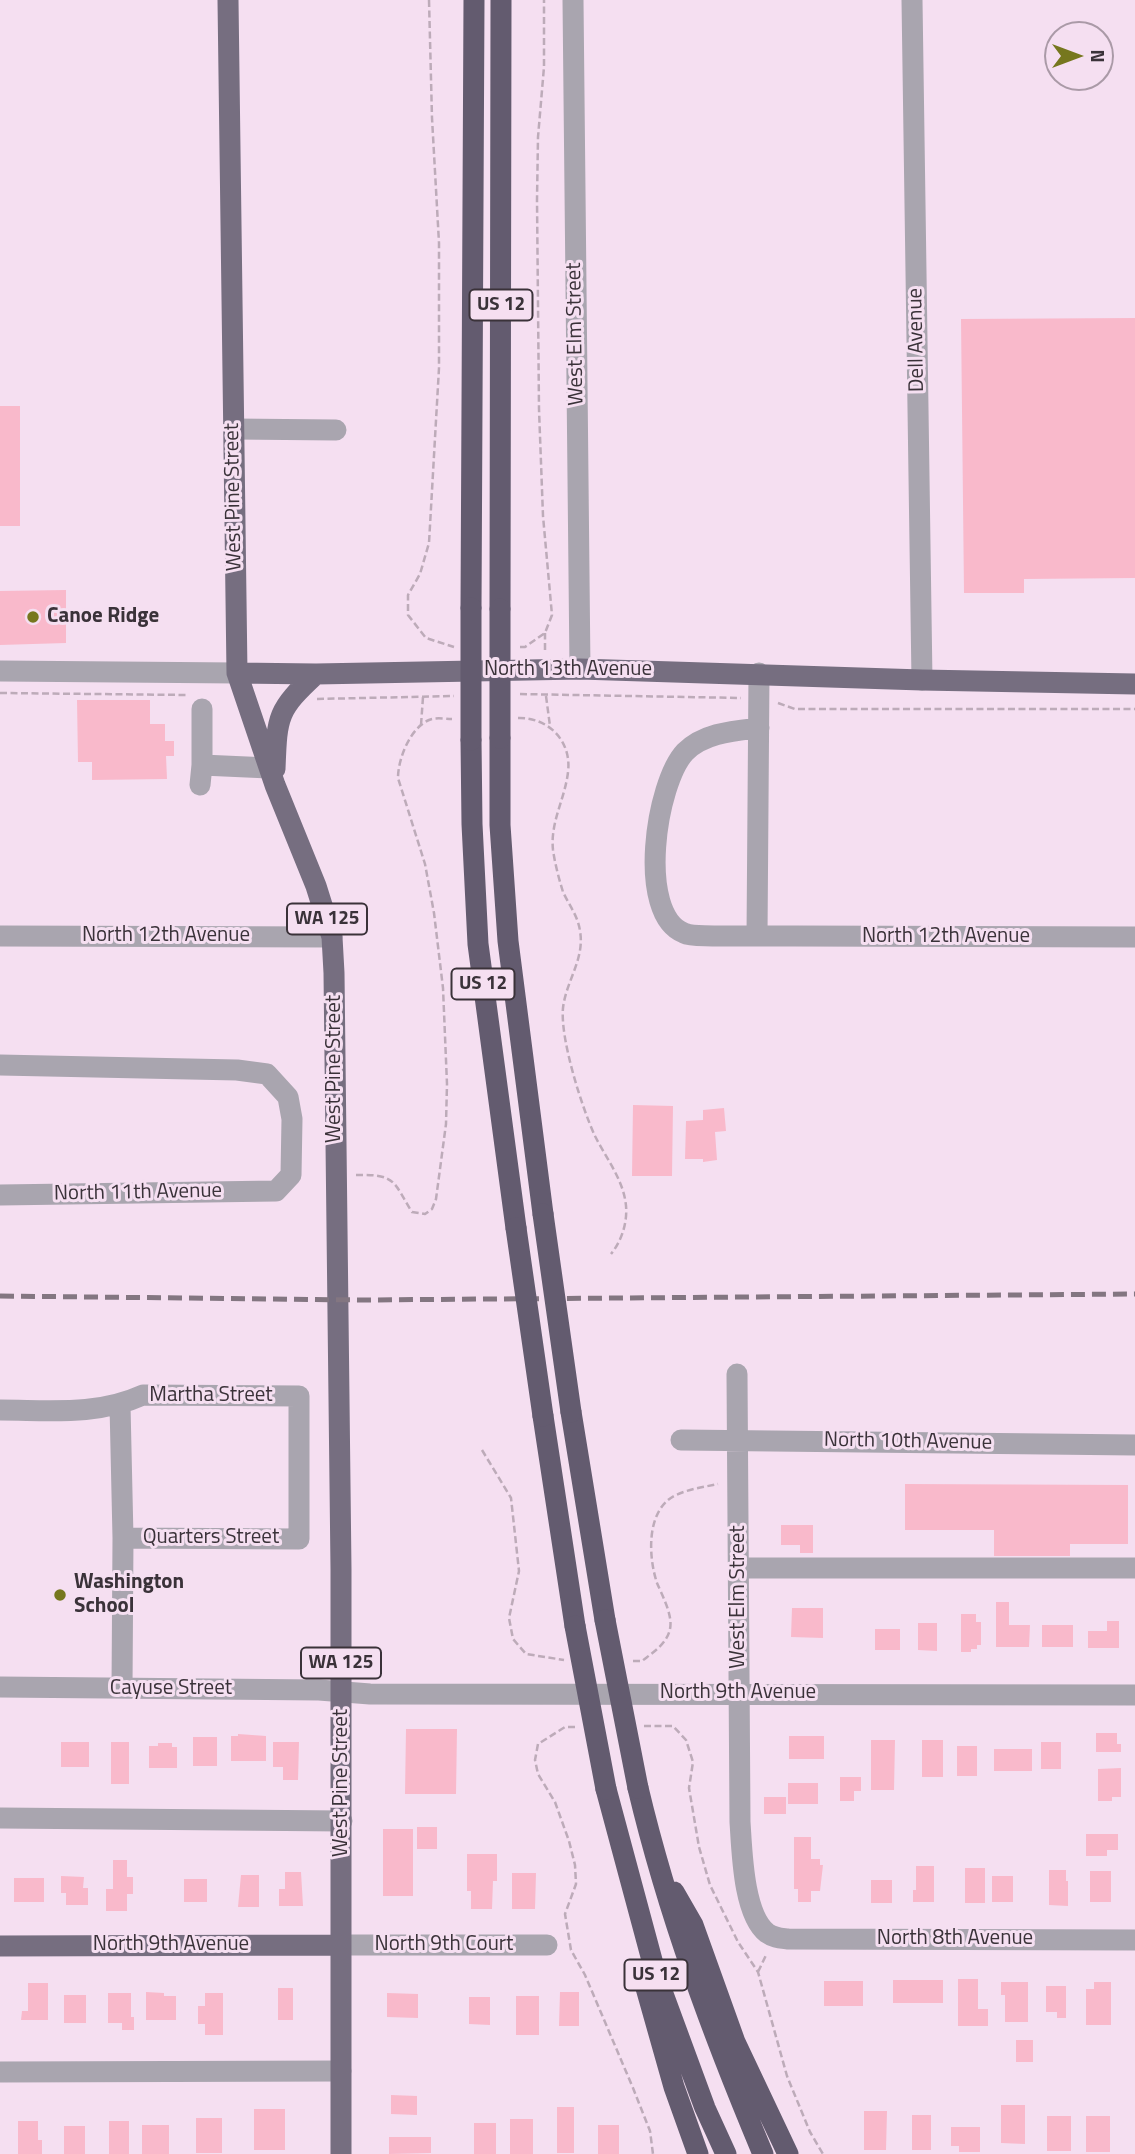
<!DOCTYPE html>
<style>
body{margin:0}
#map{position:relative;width:1135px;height:2154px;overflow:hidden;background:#f5dff1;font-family:"Titillium Web",sans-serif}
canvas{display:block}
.north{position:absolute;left:1044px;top:21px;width:70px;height:70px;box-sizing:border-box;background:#f5dff1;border:2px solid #aa9aa7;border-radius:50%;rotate:90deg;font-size:19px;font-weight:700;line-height:28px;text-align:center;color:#3a3239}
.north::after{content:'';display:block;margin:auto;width:24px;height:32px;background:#76771e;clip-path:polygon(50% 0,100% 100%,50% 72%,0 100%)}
</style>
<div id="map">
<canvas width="1135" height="2154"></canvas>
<div class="north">N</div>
</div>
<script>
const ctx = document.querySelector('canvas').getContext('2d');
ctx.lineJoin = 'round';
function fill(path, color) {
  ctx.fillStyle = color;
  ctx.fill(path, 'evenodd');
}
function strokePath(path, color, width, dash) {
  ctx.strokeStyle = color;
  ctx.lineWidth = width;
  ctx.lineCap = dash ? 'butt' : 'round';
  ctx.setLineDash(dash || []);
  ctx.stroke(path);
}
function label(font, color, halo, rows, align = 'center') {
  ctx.font = font + ' "Titillium Web",sans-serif';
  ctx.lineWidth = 6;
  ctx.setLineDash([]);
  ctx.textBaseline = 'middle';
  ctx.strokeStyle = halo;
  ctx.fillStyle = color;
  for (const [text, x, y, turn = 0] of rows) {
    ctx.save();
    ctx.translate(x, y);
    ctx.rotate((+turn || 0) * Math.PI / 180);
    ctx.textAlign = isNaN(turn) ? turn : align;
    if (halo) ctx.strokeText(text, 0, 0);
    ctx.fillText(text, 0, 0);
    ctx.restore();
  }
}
fill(new Path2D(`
 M1135,318v260l-111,1v14h-60l-3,-274z
 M0,406h20v120h-20z
 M66,590v53l-66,2v-54z
 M77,700h73v24h15v17h9v15h-8l1,23 -75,1v-18h-14z
 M633,1105l40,1 -1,70h-40z
 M724,1108l2,23 -11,1 2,28 -14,2v-3h-18l1,-38 17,-1v-10z
 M905,1484l223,1v59h-58v12h-76v-26h-89z
 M781,1525h32v28h-13v-8h-19z
 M996,1602h13v23h21l-1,22h-33z
 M792,1608h31v30l-32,-1z
 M961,1614h15v8h5v23h-4v4h-6v3h-10z
 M1107,1621h12v27h-31v-17h19z
 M918,1623h19v28l-19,-1z
 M1042,1625h31v22h-31z
 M875,1629h25v21h-25z
 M406,1729h51l-1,65h-51z
 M1096,1733h21v11h4v8h-25z
 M238,1734l28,2v25h-35v-25h7z
 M789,1736h35v23h-35z
 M193,1737h24v29h-24z
 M871,1740h24l-1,50h-23z
 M922,1740h21v37h-21z
 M61,1742h28v25h-28z
 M111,1742h18v42h-18z
 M273,1742h26l-1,38h-15v-13h-10z
 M1041,1742h20v27h-20z
 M158,1743h14v4h5v21h-28v-22h9z
 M957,1746h20v30h-20z
 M994,1749h38v22h-38z
 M1121,1768v29h-9v4h-14v-32z
 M840,1777h21v14h-7v10h-14z
 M788,1783h30v21h-30z
 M764,1797h22v17h-22z
 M417,1827h20v22h-20z
 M383,1829h30v67h-30z
 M1086,1834h32v16h-11v6h-21z
 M794,1837h17v22h9v6h3l-3,26h-9v11h-13v-13h-4z
 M467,1854h30v27h-4l-1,28h-21v-18h-4z
 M113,1860h14v17h6v17h-6v17h-21v-22h7z
 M916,1866h18v36h-21v-12h3z
 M965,1868h20v35h-20z
 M1049,1870h17v11h2v25l-19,-1z
 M1090,1871h21v31h-21z
 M285,1872h16l2,34h-24v-17h6z
 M512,1873h24l-1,36h-23z
 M241,1875h18v32h-21z
 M61,1876l23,1 -1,11h5v17h-22v-12h-5z
 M992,1876h21v26h-21z
 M14,1878h30v24h-30z
 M184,1879h23v23h-23z
 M871,1880h21v23h-21z
 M958,1979h20v30h10v17h-30z
 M893,1980h50v23h-50z
 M824,1981h39v25h-39z
 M1001,1982h27v40h-23v-27h-4z
 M1094,1982h17v43h-25v-36h8z
 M28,1983h20v37h-27l1,-9h6z
 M1046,1986h20v32h-9v-6h-11z
 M278,1988h15v32h-15z
 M146,1992l18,1v3h12v24h-30z
 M560,1992h19v34h-20z
 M108,1993h23v24h3v13h-12v-7h-14z
 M205,1993h18v42h-18v-11h-7v-18h7z
 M387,1993l31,1v24l-31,-1z
 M64,1995h22v28h-22z
 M516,1996h23v39h-23z
 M469,1997h21v28l-21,-1z
 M1016,2040h17v22h-17z
 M391,2095l26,1v19l-26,-1z
 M1001,2105h24v39l-24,-1z
 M557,2107h17v46h-17z
 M254,2109h31v41h-31z
 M864,2111h23l-1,39h-22z
 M912,2115h19v35h-19z
 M1047,2116h24v35h-24z
 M1086,2116h24v36h-24z
 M196,2118h26v35h-26z
 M510,2119h23v35h-23z
 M18,2121h20v19h4v14h-24z
 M109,2121h20v33h-20z
 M474,2123h22v31h-22z
 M142,2125h27v29h-27z
 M598,2125h21v29h-21z
 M64,2126h21v28h-21z
 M951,2127h29v25h-21v-6h-8z
 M389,2137h42v16l-42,1z`), '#f9b9cb');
strokePath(new Path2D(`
 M429,0l3,118 7,125v125l-10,175 -9,31 -12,21v20l18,23 28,9
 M520,647h5l20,-14 7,-18 -9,-99 -4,-107 -2,-209 1,-63 6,-70v-67
 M545,650v-17
 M0,693l189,2
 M520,694l221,4
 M546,696l4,30
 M317,699l137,-3
 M778,703l17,6h340
 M518,718c30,-1 54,23 50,54 -3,27 -18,50 -15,78 2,14 6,29 10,42 6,13 15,24 17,39 5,28 -14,50 -17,77 -3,31 19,100 32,128 10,20 26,41 30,63 4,19 -2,40 -14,55
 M421,725l2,-28
 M356,1175c41,-1 37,7 56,37l13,2 7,-5 4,-10 10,-75 1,-40 -4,-96 -9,-75 -9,-49 -27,-86c0,-19 12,-50 31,-58 7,-3 16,-1 23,-1
 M482,1450l29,48 8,73 -10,47 4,21 13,15 38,6
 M633,1661h9c10,-8 25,-17 28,-32 3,-14 -8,-34 -13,-46 -9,-27 -11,-74 19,-88 13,-6 28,-8 42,-11
 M644,1726h29l13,14 7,22 -4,26 10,59 11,38 28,57 20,30 29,104 23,56 13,22
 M575,1727h-10l-27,17 -3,16 3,14 17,28 14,39 6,24 1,19 -11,30 6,36 14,25 48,113 17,43 3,23
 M758,1972l9,-19`), '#bdabb9', 2.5, [7, 3.5]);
strokePath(new Path2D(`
 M573,0l7,669
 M912,0l10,680
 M234,429l102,1
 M0,671l237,2
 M202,709v56
 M759,728c-26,3 -55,5 -74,24 -29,31 -49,162 -1,181 8,4 22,2 31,3 27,0 53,0 80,0 113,0 227,1 340,1
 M200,785l2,-20 67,3
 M0,936l332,1
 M757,936l2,-263
 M0,1065l237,5 30,4 21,23 4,22 -1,56 -15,16 -276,4
 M737,1374l3,448c2,28 3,92 27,111 7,5 13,5 21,6l347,1
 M120,1405l3,133 -1,150
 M0,1410c49,0 97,6 143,-15l156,1v143l-176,-1
 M681,1440l454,5
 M739,1568h396
 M0,1687l319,3 51,4 765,1
 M0,1818l342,3
 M341,1945h206
 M0,2072l341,-1`), '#a9a5af', 21);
strokePath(new Path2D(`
 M228,0l9,673 38,112 41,101 16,51 2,36 7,596v585
 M237,673l79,1 264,-5 342,11 213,4
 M275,769c2,-53 2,-59 41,-95
 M0,1946l341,-1`), '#766e80', 21);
strokePath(new Path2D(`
 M471,608l3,-608
 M500,609l1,-609
 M500,738v87l8,116 35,273
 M471,740l1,84 6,120 38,284
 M571,1412l34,208
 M543,1416l32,210
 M638,1788c30,126 75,247 125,366
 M606,1789l50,186 49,133 21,46
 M674,1892l19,33 42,117 53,112
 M644,1971l2,17 28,99 24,67`), '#635b6f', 21);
strokePath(new Path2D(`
 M0,1296l363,4 772,-6`), '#837681', 5, [14, 7]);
strokePath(new Path2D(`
 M471,608v132
 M500,609v129
 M543,1214l28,198
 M516,1228l27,188
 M605,1620l33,168
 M575,1626l31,163`), '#635b6f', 21);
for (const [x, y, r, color] of [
 [33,617,7,"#76771e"],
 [60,1595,7,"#76771e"]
]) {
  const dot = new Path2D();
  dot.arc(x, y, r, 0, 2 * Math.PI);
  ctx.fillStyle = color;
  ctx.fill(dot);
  strokePath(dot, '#f5dff1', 2.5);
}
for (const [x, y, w] of [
 [501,305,63],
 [327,919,80],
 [483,984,63],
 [341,1663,80],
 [656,1975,63]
]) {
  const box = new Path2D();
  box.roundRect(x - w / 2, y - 15.5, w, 31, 5);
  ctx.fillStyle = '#f5dff1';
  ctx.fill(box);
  strokePath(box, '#3a3239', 2);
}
label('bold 19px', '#3a3239', null, [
 ["US 12",501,305],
 ["WA 125",327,919],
 ["US 12",483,984],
 ["WA 125",341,1663],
 ["US 12",656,1975]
]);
label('21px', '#3a3239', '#f5dff1', [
 ["West Elm Street",576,334,-91],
 ["Dell Avenue",917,340,-91],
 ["West Pine Street",234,497,-91],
 ["North 13th Avenue",568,670],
 ["North 12th Avenue",166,936],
 ["North 12th Avenue",946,937],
 ["West Pine Street",335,1069,-90],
 ["North 11th Avenue",138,1193,-1],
 ["Martha Street",211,1396],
 ["North 10th Avenue",908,1442,1],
 ["Quarters Street",211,1538],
 ["West Elm Street",739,1597,-90],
 ["Cayuse Street",171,1689],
 ["North 9th Avenue",738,1693],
 ["West Pine Street",342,1783,-90],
 ["North 8th Avenue",955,1939],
 ["North 9th Avenue",171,1945],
 ["North 9th Court",444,1945]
]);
label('bold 21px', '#3a3239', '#f5dff1', [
 ["Canoe Ridge",47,617],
 ["Washington",74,1583],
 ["School",74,1607]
], 'left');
</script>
